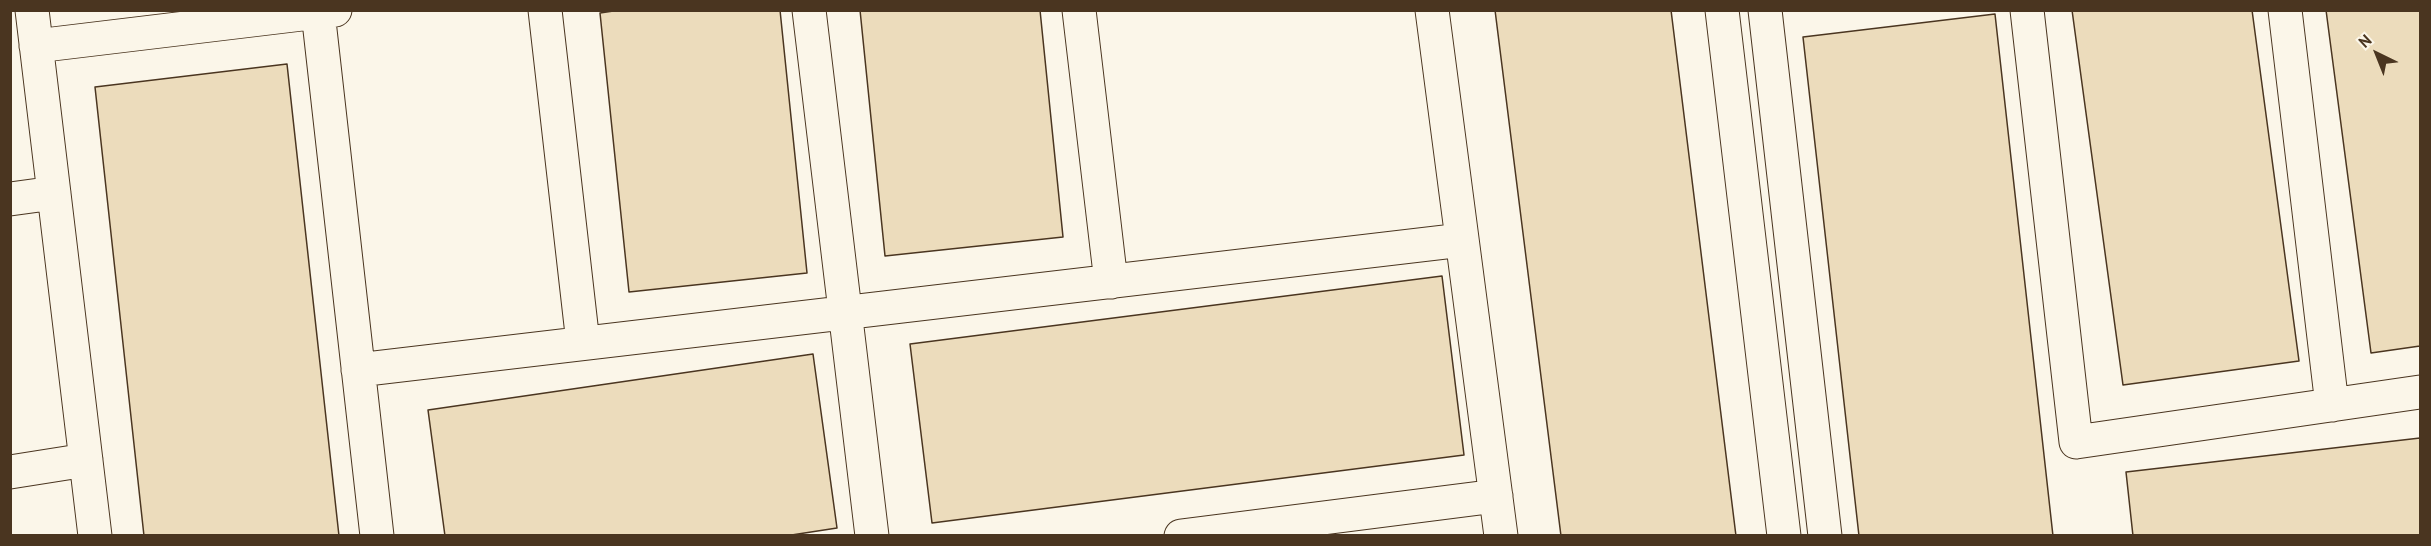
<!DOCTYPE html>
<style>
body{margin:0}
#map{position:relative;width:2431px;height:546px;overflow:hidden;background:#fbf6e9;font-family:"PT Sans",sans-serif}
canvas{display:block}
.frame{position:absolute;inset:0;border:12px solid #4a3520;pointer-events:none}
.north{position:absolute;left:2347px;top:24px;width:60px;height:60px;-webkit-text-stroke:4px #fbf6e9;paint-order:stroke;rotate:317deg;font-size:16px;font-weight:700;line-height:24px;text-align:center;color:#4a3520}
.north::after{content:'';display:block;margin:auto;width:21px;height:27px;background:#4a3520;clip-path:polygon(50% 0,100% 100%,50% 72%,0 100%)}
</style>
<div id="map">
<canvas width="2431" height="546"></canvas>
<div class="frame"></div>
<div class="north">N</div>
</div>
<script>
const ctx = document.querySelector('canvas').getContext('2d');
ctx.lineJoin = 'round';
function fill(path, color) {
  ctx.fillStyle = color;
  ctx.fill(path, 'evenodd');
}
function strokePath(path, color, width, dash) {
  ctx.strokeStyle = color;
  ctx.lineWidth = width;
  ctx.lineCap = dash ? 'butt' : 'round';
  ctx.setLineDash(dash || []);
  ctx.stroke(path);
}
const building = new Path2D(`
 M620,10h160l27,263 -178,19 -29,-279z
 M860,10h180l23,227 -178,19z
 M1495,10h176l65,526h-175z
 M2072,10h180l47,351 -176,24z
 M2326,10h94v336l-49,7z
 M1995,14l58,522h-194l-56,-499z
 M287,64l52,472h-195l-49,-449z
 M1442,276l22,179 -532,68 -22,-179z
 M813,354l24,174 -52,8h-340l-17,-126z
 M2420,438v98h-287l-7,-64z`);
fill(building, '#ecdcbc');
strokePath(building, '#4a3520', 1.5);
const street = new Path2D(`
 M32,10l63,526
 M545,10l38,333
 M809,10l63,526
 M1079,10l32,272
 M1432,10l69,526
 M1722,10l62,526
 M1765,10l60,526
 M2027,10l49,432 344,-50
 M2285,10l47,395
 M318,12l59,524
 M36,46l299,-36
 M10,199l44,-6
 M358,370l1104,-130
 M10,472l76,-12
 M1181,536l315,-40`);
strokePath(street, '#4a3520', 35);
strokePath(street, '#fbf6e9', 33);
</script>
